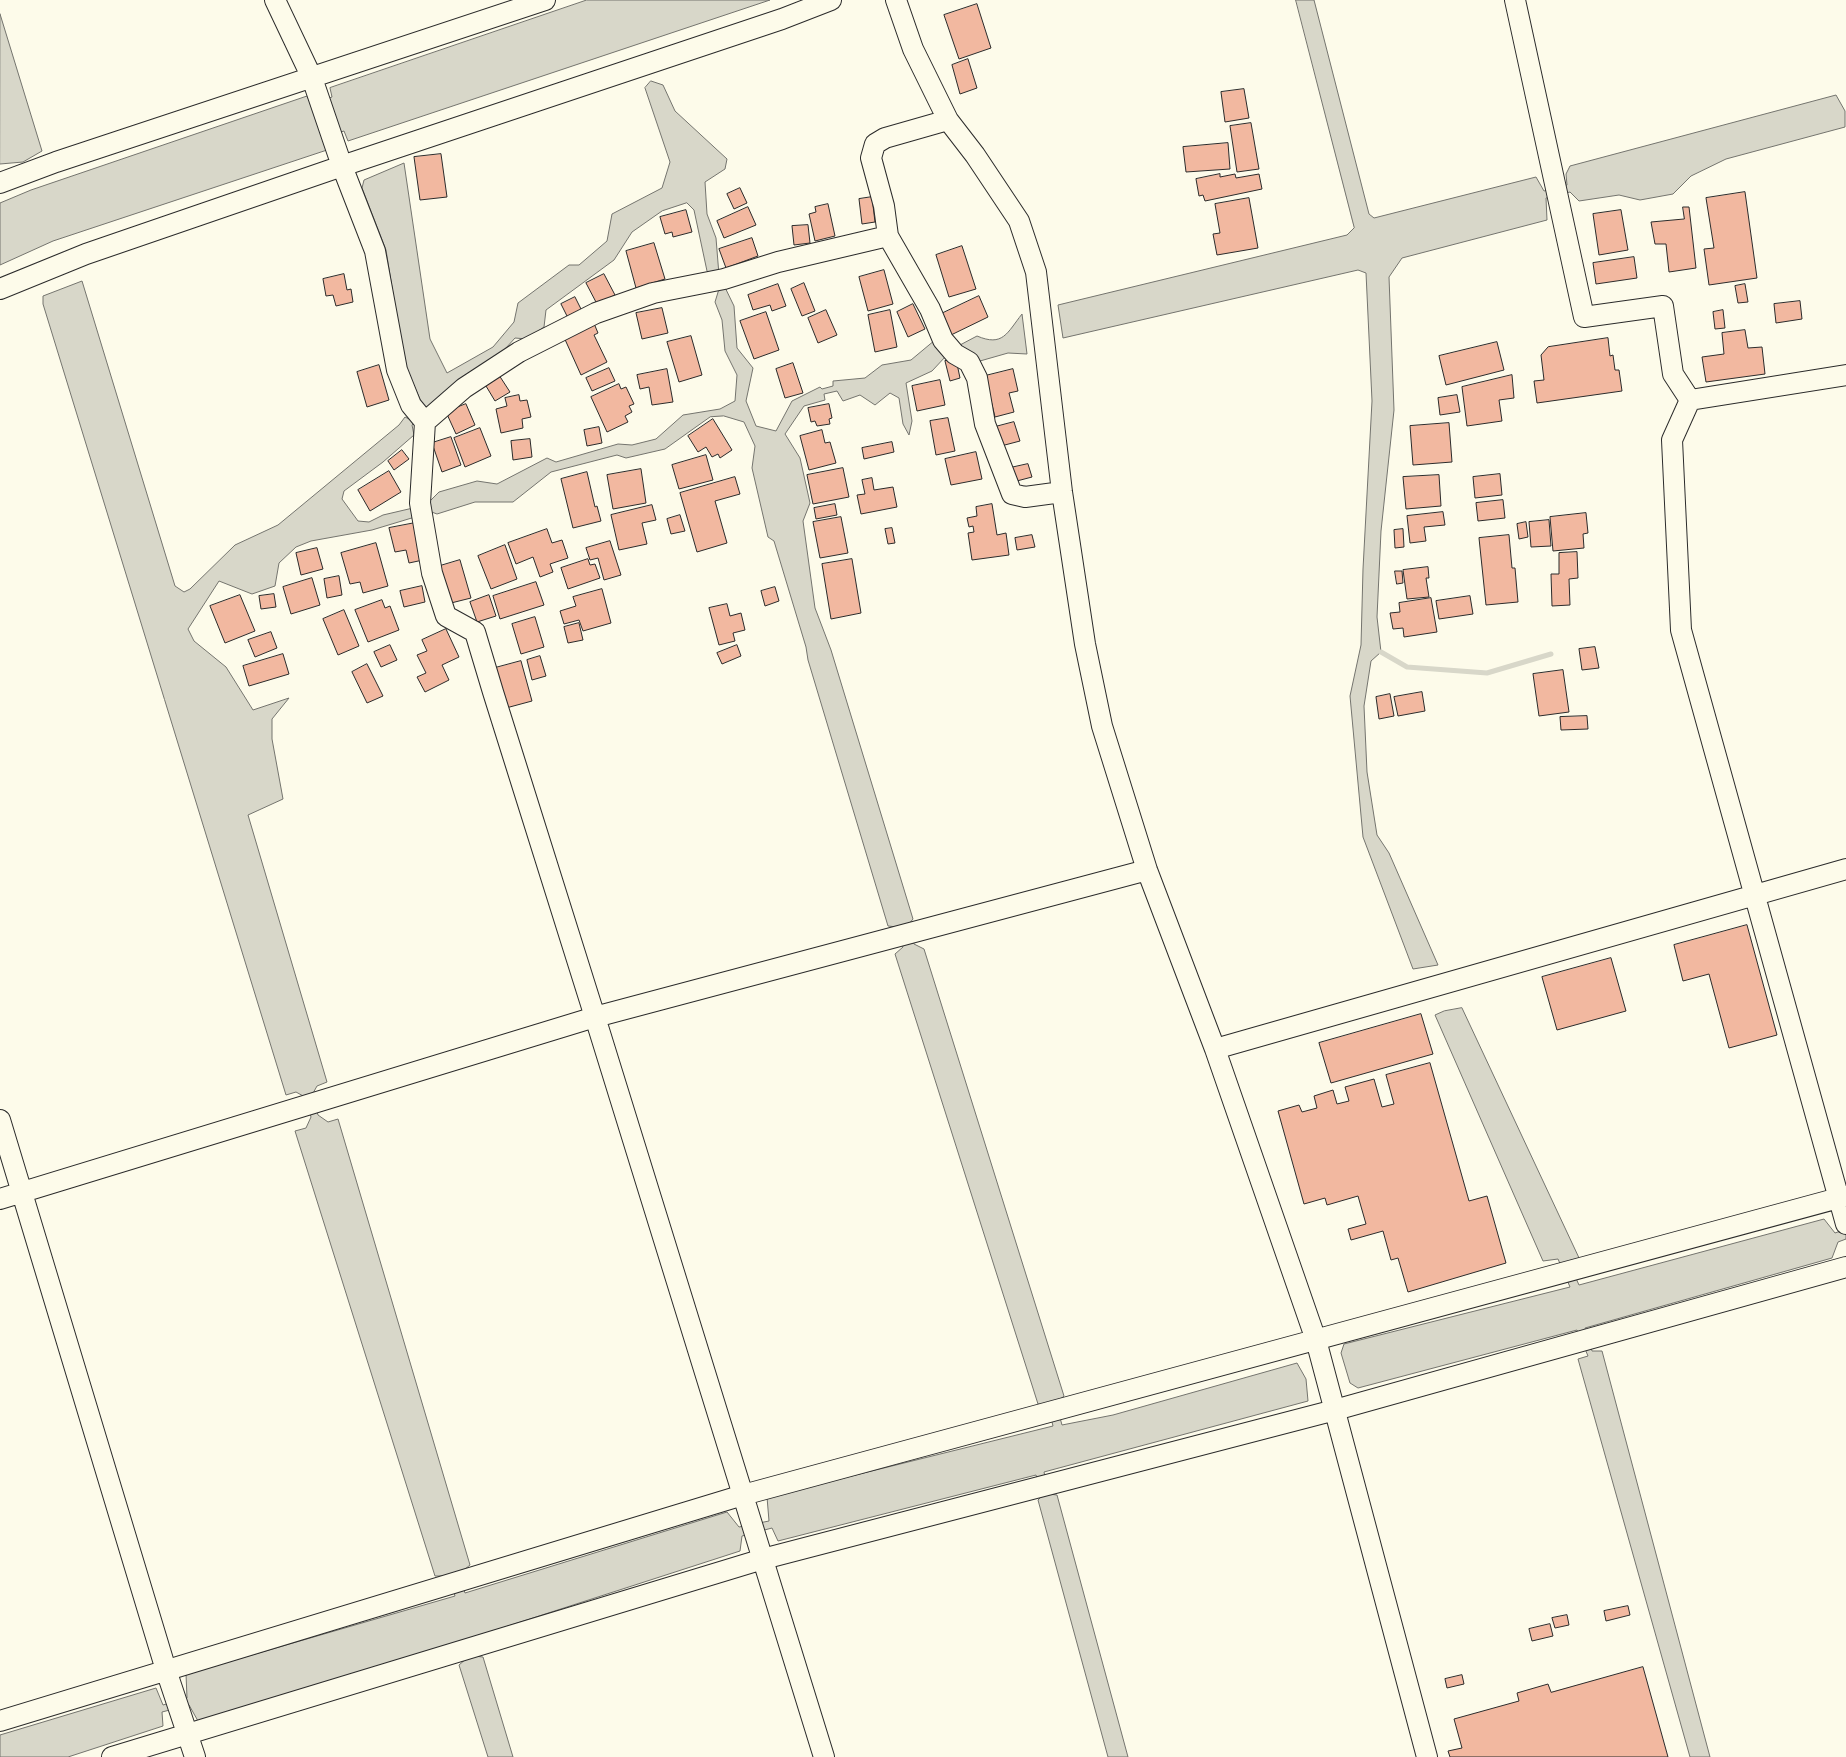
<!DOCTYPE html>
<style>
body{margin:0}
canvas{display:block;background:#fdfbea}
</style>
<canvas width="1846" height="1757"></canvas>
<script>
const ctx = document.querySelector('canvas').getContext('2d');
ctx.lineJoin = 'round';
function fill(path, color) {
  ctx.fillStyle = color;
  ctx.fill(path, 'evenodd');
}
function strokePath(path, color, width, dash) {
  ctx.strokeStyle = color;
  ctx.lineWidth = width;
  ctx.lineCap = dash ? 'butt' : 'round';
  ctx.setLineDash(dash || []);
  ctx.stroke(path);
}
const water = new Path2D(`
 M587,0h183l-422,141 -4,-10 -21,7 4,12 -274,91 -53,24v-62l31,-13 276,-94 4,8 21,-7 -2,-9z
 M1296,0h18l55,214 5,4 162,-41 8,14 23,-6 -1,-11 4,-8 266,-71 9,16v16l-119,32 -35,17 -18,18 -33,6 -21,-5 -40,6 -9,-9 -24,6 1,22 -145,38 -13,19 5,133 -13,121 -4,86 4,35 -10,9 -7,45 3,66 10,63 12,18 49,112 -25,4 -50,-132 -13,-141 11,-51 2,-76 9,-168 -6,-128 -8,-3 -295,68 -5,-33 289,-70 7,-7z
 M0,14l42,137 -19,11 -23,2z
 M651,81l12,4 12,26 52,48 -2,10 -20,13 2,32 9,24 3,37 15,31 3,42 16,20 -7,33 10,25 20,5 16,-30 28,-14 2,2 11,-3v-5l32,-3 17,-13 29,-5 24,-20 25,5 17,-9c26,11 30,-3 45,-22l5,40 -19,-1 -28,8 -21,-9 -13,4 -14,15 -26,12 6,38 -3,14 -6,-11 -4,-26 -9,-5 -15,12 -15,-10 -17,6 -6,-10 -13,3 1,6 -21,6 -19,28 15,24 10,45 -7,18 12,87 16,42 82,269 -5,6 6,19 10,5 140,447 -8,7 6,22 51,-10 184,-52 9,16 2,22 -264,71 5,22 8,1 71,262h-20l-70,-257 4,-4 -6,-21 -258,66 -6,-13 -30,8 -2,15 -272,88 6,17 9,1 30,100h-25l-29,-92 7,-6 -268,62 -9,-16 -27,7 1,14 -95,31h-68v-22l156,-47 7,17 24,-7 -1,-24 269,-78 -6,-20h-14l-140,-445 11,-3 5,-11 -6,-20 -9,-5 -10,3 -243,-791v-8l39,-15 93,305 9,6 6,-3 45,-44 43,-20 121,-100 6,-8 4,2 14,-13 -19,-43 -18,-113 -24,-62 2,-8 40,-17 26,176 17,34 46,-26 21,-25 4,-19 51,-38h10l28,-24 5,-27 50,-26 8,-26 -25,-74zM687,203l7,7 13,61 5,5 7,13 -4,13 7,18 3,31 12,24 -2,26 -15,8 -37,6 -27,24 -24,6 -14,-1 -62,18 -9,-4 -50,26 -20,-3 -38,11 -11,11 -15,5 -30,7 -14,7 -11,-1 -16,-22 2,-8 39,-29 31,-27 -2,-10 46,-43 38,-23 19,-21 12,1 17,-12 2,-17 68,-50 18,-28 30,-21zM724,416l20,6 11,24 -3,22 16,69 6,4 32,106 2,13 80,266 9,1 6,20 -8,7 143,450 10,2 5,20 -286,71 2,24 -30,6 -12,-15 -262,81 -6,-19 11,-9 -132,-446 -10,3 -10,-7 -6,-20 5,-9 10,-4 -79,-267 35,-16 -11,-60v-20l17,-21 -36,12 -27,-43 -32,-26 -6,-12 31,-48 33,13 23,-8 4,-23 17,-16 15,-6 61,-11 43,-13 14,-6 8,3 38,-12h38l38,-30 66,-17 9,3 39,-9 45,-32z
 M1462,1008l118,252 -11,3 10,22 245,-66 11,14 11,-4v10l-8,3 -6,16 -247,70 7,23h10l108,406h-20l-112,-398 10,-3 -11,-26 -219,58 -8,-5 -9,-30 3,-9 226,-57 -12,-28 -15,2 -108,-246 9,-4z`);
fill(water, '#d8d7c9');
strokePath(water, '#74746e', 1);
strokePath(new Path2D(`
 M1381,652l26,15 80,6 64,-19`), '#d8d7c9', 5);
const building = new Path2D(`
 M977,4l14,44 -32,11 -15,-44z
 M968,59l9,29 -17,6 -8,-29z
 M1244,89l5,29 -24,4 -4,-30z
 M1251,123l8,46 -22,3 -7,-46z
 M1228,143l2,26 -44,3 -3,-25z
 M441,154l6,43 -27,3 -6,-43z
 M1220,174v3l15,-3 1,4 23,-4 3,15 -57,12 -2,-6 -4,1 -3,-17z
 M740,188l7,15 -13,6 -7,-15z
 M1745,192l12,86 -48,7 -5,-36 10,-1 -8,-50z
 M872,197l3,25 -13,2 -3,-25z
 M1249,198l9,50 -41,7 -4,-21 7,-1 -5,-29z
 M828,204l7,32 -20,5 -6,-27 7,-2 -1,-5z
 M748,207l8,18 -32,13 -7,-17z
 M1683,207h6l7,61 -27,4 -3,-28h-11l-4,-22 33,-3z
 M686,210l6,22 -19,5 -1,-5 -7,2 -5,-17z
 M1621,210l7,40 -29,5 -6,-41z
 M808,225l2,18 -16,2 -2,-19z
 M752,238l6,18 -32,12 -7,-19z
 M654,243l11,36 -29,9 -10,-37z
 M962,246l14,43 -27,8 -13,-42z
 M1634,257l3,21 -41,6 -3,-21z
 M884,270l9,34 -25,7 -9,-34z
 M344,274l3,16 4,-1 2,13 -17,4 -3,-11 -7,1 -3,-17z
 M604,274l11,21 -18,9 -11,-21z
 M804,283l11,28 -13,5 -11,-27z
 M778,284l8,22 -14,5 -2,-6 -17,5 -5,-15z
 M1745,284l3,18 -10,1 -3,-17z
 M979,296l9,21 -37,18 -10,-21z
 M575,297l7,14 -14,7 -7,-14z
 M1800,301l2,18 -26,4 -2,-19z
 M913,304l12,25 -17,8 -11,-25z
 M662,308l6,25 -26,6 -6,-26z
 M826,310l11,25 -19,8 -10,-25z
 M890,310l7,37 -22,5 -7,-37z
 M1723,310l2,18 -10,1 -2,-17z
 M766,312l13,38 -25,9 -14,-38z
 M593,321l5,12 -4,2 13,27 -26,13 -18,-40z
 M1745,330l3,18 14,-1 3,27 -59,8 -4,-25 22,-3 -2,-21z
 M691,336l11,39 -23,7 -12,-40z
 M1608,338l2,18 3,-1 2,15h4l3,21 -85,12 -3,-22 10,-1 -3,-25 7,-8z
 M1497,342l7,28 -58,15 -7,-29z
 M956,359l4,19 -10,3 -5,-20z
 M793,363l10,30 -18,5 -9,-29z
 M379,365l10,35 -22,7 -10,-35z
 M609,368l6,13 -23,10 -6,-13z
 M667,369l6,33 -21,3 -3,-18 -9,2 -3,-14z
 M1013,369l5,22 -9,2 5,19 -19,5 -10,-41z
 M497,372l13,20 -15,9 -12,-20z
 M1512,375l2,23 -15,2 3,21 -35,5 -5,-39z
 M940,380l5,25 -28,6 -5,-25z
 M619,384l2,5 5,-2 8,17 -5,2 3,6 -7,4 3,6 -21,10 -16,-35z
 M519,395l1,6 7,-1 4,17 -9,2 1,9 -22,5 -5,-24 11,-3 -2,-8z
 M1457,395l3,17 -20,3 -2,-17z
 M466,404l9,21 -19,9 -10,-22z
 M829,404l3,14 -3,1 1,5 -13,2 -2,-5 -4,1 -3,-14z
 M948,418l7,33 -19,4 -6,-34z
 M713,419l19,31 -12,8 -2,-4 -6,3 -6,-10 -8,5 -10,-16z
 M1014,422l6,19 -19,5 -6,-19z
 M1449,423l3,39 -39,3 -3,-39z
 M599,427l3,16 -15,3 -3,-16z
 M480,428l11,28 -26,11 -11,-29z
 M822,430l3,13 5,-1 6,21 -27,7 -9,-34z
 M451,437l10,28 -19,7 -10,-29z
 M530,439l2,18 -19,3 -2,-19z
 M892,442l2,10 -30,7 -2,-11z
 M402,450l7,9 -15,11 -6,-9z
 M976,452l6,27 -31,6 -6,-26z
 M706,455l7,25 -34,9 -7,-24z
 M1028,464l4,13 -19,5 -3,-14z
 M843,468l6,29 -36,7 -6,-29z
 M641,469l5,34 -33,6 -6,-34z
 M389,471l12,21 -31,19 -12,-21z
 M587,472l8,35 2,-1 4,15 -28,7 -12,-49z
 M1500,474l2,21 -27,3 -2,-21z
 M1439,475l2,31 -35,3 -3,-32z
 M735,477l5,17 -25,7 12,42 -30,9 -17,-59z
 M872,478l2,12 19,-3 4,20 -36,7 -4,-19 8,-1 -3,-14z
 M1503,500l2,18 -27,3 -2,-18z
 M835,504l2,11 -21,4 -2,-11z
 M992,504l5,31 9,-2 3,22 -37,5 -4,-27 6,-1 -1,-6 -4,1 -2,-9 10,-2 -1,-9z
 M652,505l4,15 -14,3 5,21 -28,6 -8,-35z
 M1443,512l2,13 -21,2 2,14 -16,2 -3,-27z
 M1586,513l2,20 -5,1 1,14 -31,3 -3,-34z
 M680,515l5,16 -14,3 -4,-15z
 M841,517l7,36 -28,5 -7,-36z
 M1549,520l2,26 -20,1 -2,-25z
 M1526,522l2,15 -9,2 -2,-15z
 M415,523l8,37 -14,3 -3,-13 -11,2 -6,-24z
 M892,528l3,15 -7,1 -3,-15z
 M547,529l5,14 10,-3 6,18 -18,6 3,8 -13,5 -7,-20 -17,7 -8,-21z
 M1403,529l1,18 -9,1 -1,-18z
 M1032,535l3,12 -18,3 -2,-12z
 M1509,535l3,33h3l3,34 -32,3 -7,-67z
 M610,541l11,34 -17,5 -6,-22 -8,2 -4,-12z
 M376,543l12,43 -25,7 -3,-11 -10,2 -9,-31z
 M505,545l12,34 -26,10 -13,-33z
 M317,548l6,21 -22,6 -5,-22z
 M1577,552l1,26 -9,1 1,26 -18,1 -1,-32h8v-21z
 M588,559l2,6 5,-1 5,14 -32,11 -7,-21z
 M852,559l9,54 -30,6 -9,-55z
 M460,560l11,38 -20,5 -11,-37z
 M1428,567l1,11h-3l3,19 -22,2 -4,-29z
 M1395,571h7l1,12 -6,1z
 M339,576l3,19 -15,3 -3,-19z
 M312,578l8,27 -29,9 -8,-27z
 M536,582l8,23 -44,14 -7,-23z
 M422,586l3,16 -21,5 -4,-16z
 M775,587l4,14 -14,5 -4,-15z
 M602,589l9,34 -28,8 -4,-11 -15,4 -4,-13 16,-5 -3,-9z
 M274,594l2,13 -15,2 -2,-13z
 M240,595l15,36 -30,12 -15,-37z
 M489,595l7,21 -19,6 -7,-20z
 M1470,596l3,18 -34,5 -3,-18z
 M1431,598l6,34 -33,5 -1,-9 -10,1 -3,-16 10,-1 -1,-9z
 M382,600l3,8 5,-2 9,24 -31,12 -13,-32z
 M727,604l3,12 11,-3 4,17 -12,3 2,8 -16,4 -10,-37z
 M344,610l15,36 -21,9 -15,-36z
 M535,617l9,30 -23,7 -9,-30z
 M579,623l4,17 -15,3 -4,-16z
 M446,629l13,28 -17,8 7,15 -24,12 -8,-15 9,-4 -9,-18 10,-4 -5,-11z
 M271,632l6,16 -22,9 -7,-17z
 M390,645l7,15 -16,7 -7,-15z
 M737,645l4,11 -19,8 -5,-11z
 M1595,647l4,21 -17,2 -3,-21z
 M283,654l6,20 -40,12 -6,-20z
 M540,656l6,20 -14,4 -5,-20z
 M521,661l11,40 -26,7 -11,-40z
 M367,664l16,32 -16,7 -15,-31z
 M1563,670l6,42 -30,4 -6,-42z
 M1422,692l3,19 -27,5 -4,-19z
 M1390,694l4,22 -15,3 -3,-22z
 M1587,716l1,13 -27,1 -1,-13z
 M1747,925l30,110 -48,13 -20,-74 -26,7 -9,-36z
 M1611,958l15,53 -69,19 -15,-53z
 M1421,1014l12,40 -102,29 -12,-40z
 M1430,1063l39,138 18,-5 19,67 -98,29 -10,-34 -7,2 -8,-29 -32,9 -3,-11 18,-5 -8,-28 -31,9 -2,-7 -21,6 -26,-93 21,-6 3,7 15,-4 -3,-12 19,-6 4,14 12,-3 -4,-14 29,-8 8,28 12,-3 -8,-29z
 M1628,1606l2,9 -24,6 -2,-10z
 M1567,1615l2,10 -14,3 -3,-10z
 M1550,1624l3,12 -21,5 -3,-12z
 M1643,1667l25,90h-218l-2,-6 14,-3 -8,-29 65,-18 -2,-8 31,-9 3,8z
 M1462,1675l2,9 -17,4 -2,-9z`);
fill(building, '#f2b8a0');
strokePath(building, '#2b2b2b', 1);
const minor = new Path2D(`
 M275,0l37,78 30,88 33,85 22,119 14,35 14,17 -5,81 12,70 14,43 29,16 18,60 102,325 229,740
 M896,0l17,49 35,71 27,35 44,66 17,51 26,220 23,152 17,82 45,144 68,179 101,291 111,417
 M1515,0l69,317 79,-11 10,68 17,26
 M948,120l-63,18 -10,6 -4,14 13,48 4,30 42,73 13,31 12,14 14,8 8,16 8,46 27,70 13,3 37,-5
 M0,183l56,-21 489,-162
 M0,289l86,-35 256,-88 440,-147 49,-19
 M1690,400l-18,40 9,190 165,594
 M1690,400l156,-25
 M425,422l39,-34 55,-36 77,-39 57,-20 71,-14 54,-17 110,-26
 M1215,1049l631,-180
 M0,1120l166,550 29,87
 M0,1199l595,-182 552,-147
 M0,1721l743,-226 1103,-299
 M112,1757l651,-198 572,-149 511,-143`);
strokePath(minor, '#2b2b2b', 22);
strokePath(minor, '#fdfbea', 20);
</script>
